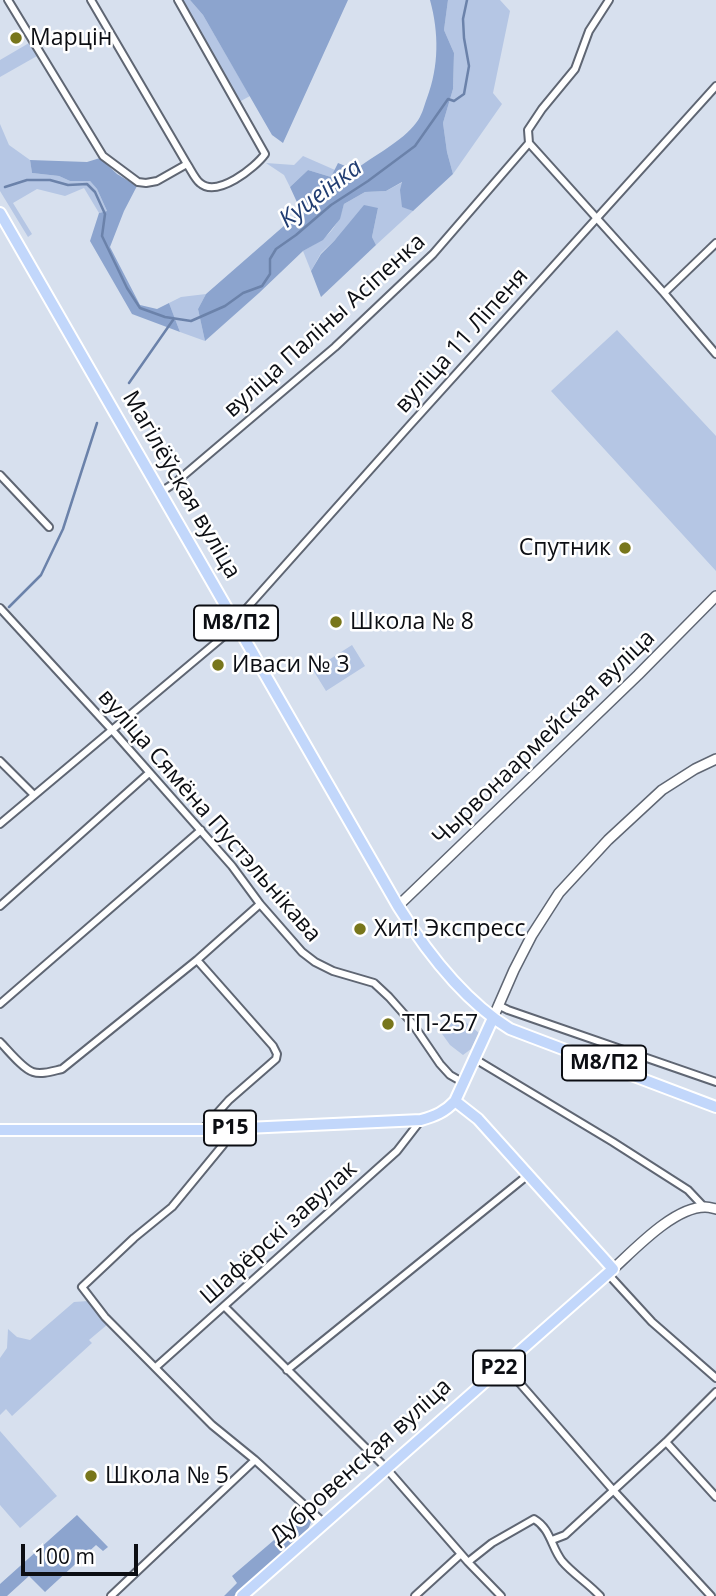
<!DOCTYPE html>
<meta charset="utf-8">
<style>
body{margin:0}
#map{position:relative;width:716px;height:1596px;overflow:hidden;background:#d7e0ee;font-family:"Open Sans",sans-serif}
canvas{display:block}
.scale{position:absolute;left:21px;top:1544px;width:117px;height:32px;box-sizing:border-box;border:4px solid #0c0e13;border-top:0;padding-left:9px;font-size:21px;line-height:24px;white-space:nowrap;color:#0c0e13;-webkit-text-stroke:5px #fff;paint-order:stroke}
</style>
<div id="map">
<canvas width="716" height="1596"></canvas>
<div class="scale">100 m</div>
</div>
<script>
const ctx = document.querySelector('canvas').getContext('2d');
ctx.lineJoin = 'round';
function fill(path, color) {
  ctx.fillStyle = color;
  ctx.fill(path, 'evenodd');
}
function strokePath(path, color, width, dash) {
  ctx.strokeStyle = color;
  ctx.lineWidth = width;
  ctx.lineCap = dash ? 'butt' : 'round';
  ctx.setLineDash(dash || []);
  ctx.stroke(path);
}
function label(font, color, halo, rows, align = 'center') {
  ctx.font = font + ' "Open Sans",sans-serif';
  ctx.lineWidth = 5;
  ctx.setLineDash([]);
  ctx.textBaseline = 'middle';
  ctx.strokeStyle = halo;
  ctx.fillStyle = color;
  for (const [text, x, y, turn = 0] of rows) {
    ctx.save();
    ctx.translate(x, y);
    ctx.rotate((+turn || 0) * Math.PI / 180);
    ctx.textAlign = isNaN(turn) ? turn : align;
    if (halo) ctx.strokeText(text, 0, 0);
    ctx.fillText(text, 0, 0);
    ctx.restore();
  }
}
fill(new Path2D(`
 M181,0h9l13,15 47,81 -11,6z
 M448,0h52l10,11 -17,82 9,11 -49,70 -6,-22 -4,-29 10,-34 1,-36 -10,-23z
 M29,43l8,13 -37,21v-17z
 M0,124l9,21 21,15 2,13 27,3 11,5h20l7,8 10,22 -8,2 -15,-25 -19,8 -28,-7 -24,14 19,31 -4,3 -28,-46z
 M303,156l32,14 -4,7 -23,-7 -18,17 -6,-12 -18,-12 28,2z
 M403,182l-1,24 11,5 -37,34 -4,-8 6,-29 -43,32 -14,13 -10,18 -8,-20c24,-13 34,-21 41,-47l21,-12 21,-1z
 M206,294l-8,15 7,32 -25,-9 -11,-29 12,-6z
 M617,330l99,106v135l-165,-180z
 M352,645l13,21 -39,25 -13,-21z
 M448,1015l9,2v4l5,-2 17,14 -8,16 -8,6 -13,-10 -10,-14z
 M88,1301l20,23 -19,16 3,3 -80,73 -6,-7 -6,6v-57l7,-10 1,-19 9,8 13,3 44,-38z
 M0,1431l57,65 -37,32 -20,-23z`), '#b5c6e4');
fill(new Path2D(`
 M190,0h158l-65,143 -11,-8 -69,-120z
 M430,0h18l-4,30 10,23 -1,36 -10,34 4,29 6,22 -40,37 -11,-4 -2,-17 2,-8 -16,9 -21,1 -21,12 -4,15 -17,21 -20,11 -44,42 -54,48 -7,-32 8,-15 95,-83 -11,-24 18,-17 23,7 7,-14 17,7c18,-14 48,-29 61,-47 6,-7 8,-17 11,-25 12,-32 12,-65 3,-98z
 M100,158l17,16 20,12 -13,25 -14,36 30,58 17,4 12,-6 11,29 -48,-18 -42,-73 9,-28 8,-2 -10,-22 -7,-8h-20l-11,-5 -27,-3 -2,-13 57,2z
 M364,205l14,3 -6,29 4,8 -55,52 -10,-26 10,-17 14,-14z
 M308,1511l3,11 -4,10 -73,64h-10l13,-13 -5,-7z
 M77,1515l31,32 -5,4 -7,-6 -51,47 -16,-16 -22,20h-7v-12z`), '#8ca4ce');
strokePath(new Path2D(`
 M5,187l22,-7h23l18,5 19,-1 8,8 10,22 -3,22 25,52 13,20 25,9 26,4 34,-15 18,-13 19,-7 8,-12v-15l6,-10 20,-14 35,-30 37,-24 47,-35 33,-47 6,2 10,-7 5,-28 -5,-28 -1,-19 4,-19
 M129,383l44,-63
 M9,607l32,-32 22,-46 34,-106`), '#6b82aa', 2.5);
const street = new Path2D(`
 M8,0l95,156 35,26 8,1 11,-2 30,-17
 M91,0l96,164c4,6 8,15 13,19 17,15 55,-15 65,-29l-87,-154
 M529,143l135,150 52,61
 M664,293l52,-50
 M0,475l49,52
 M161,492l15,-10 159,-135 98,-93 96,-111 -1,-13 14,-21 33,-40 14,-38 20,-31
 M0,608l112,122 120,136 28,38 42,48 13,10 18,9 41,12 15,14 23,26 28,41 10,11 14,8
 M0,761l34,34
 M0,824l224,-188 9,-17 13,-10 164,-184 306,-339
 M0,906l149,-133
 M197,960l76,86 4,8 -1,5 -47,41 -26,29
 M0,1004l201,-174
 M498,1005l10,5 208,72
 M0,1042c8,8 23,27 33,30 9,3 20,-1 29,-3l135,-109 63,-56
 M475,1059l138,83 75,48 16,17
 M230,1128l-7,17 -51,62 -38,31 -52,49 23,30 107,108 43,35 69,63
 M608,1274l44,48 64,56
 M224,1306l162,162 82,94 33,34
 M503,1364l110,126 98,106
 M156,1367l241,-216 24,-31
 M287,1370l241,-195
 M666,1442l50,55
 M552,1540l13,-5 101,-93 50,-50
 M468,1562l24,-19 42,-24c17,10 17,28 28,42 11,13 26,22 38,35
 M111,1596l144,-136
 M415,1596l46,-42`);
const secondary = new Path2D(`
 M398,906l240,-231 78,-79
 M493,1018l21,-48 18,-35 27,-42 49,-53 54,-50 33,-21 21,-10
 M613,1269c22,-20 61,-62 92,-62 4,0 7,1 11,2`);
const primary = new Path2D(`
 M0,213l398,693c28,45 66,95 112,123l206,78
 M0,1130h202l219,-10c14,-4 24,-8 34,-19l38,-83
 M242,1596l371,-327 -135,-150 -23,-18`);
strokePath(street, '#5f6673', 10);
strokePath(secondary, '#5f6673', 12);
strokePath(primary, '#fff', 14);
strokePath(street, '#fff', 6);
strokePath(secondary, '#fff', 9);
strokePath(primary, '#c2d7fb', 10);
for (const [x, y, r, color] of [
 [16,38,7,"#78761b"],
 [625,548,7,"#78761b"],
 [336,622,7,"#78761b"],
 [218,665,7,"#78761b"],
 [360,929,7,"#78761b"],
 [388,1024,7,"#78761b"],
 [91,1476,7,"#78761b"]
]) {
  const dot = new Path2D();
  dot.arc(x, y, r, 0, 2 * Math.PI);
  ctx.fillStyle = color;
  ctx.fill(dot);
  strokePath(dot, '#fff', 2.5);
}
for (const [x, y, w] of [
 [236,623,84],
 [604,1063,84],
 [230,1128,52],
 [499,1368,52]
]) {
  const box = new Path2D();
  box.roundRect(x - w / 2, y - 17.5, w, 35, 5);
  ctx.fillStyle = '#fff';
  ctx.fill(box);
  strokePath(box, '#0c0e13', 2);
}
label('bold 21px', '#0c0e13', null, [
 ["М8/П2",236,623],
 ["М8/П2",604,1063],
 ["Р15",230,1128],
 ["Р22",499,1368]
]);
label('23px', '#0c0e13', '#fff', [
 ["Марцін",30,38],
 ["Спутник",611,548,"right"],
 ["Школа № 8",350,622],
 ["Иваси № 3",232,665],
 ["Хит! Экспресс",374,929],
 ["ТП-257",402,1024],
 ["Школа № 5",105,1476]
], 'left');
label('23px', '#0c0e13', '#fff', [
 ["вуліца Паліны Асіпенка",325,326,-42],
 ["вуліца 11 Ліпеня",462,341,-48],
 ["Магілёўская вуліца",181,485,60],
 ["Чырвонаармейская вуліца",544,738,-44],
 ["вуліца Сямёна Пустэльнікава",209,816,49],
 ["Шафёрскі завулак",279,1233,-42],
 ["Дубровенская вуліца",361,1462,-42]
]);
label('italic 24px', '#213d72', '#fff', [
 ["Куцеінка",321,194,-37]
]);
</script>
